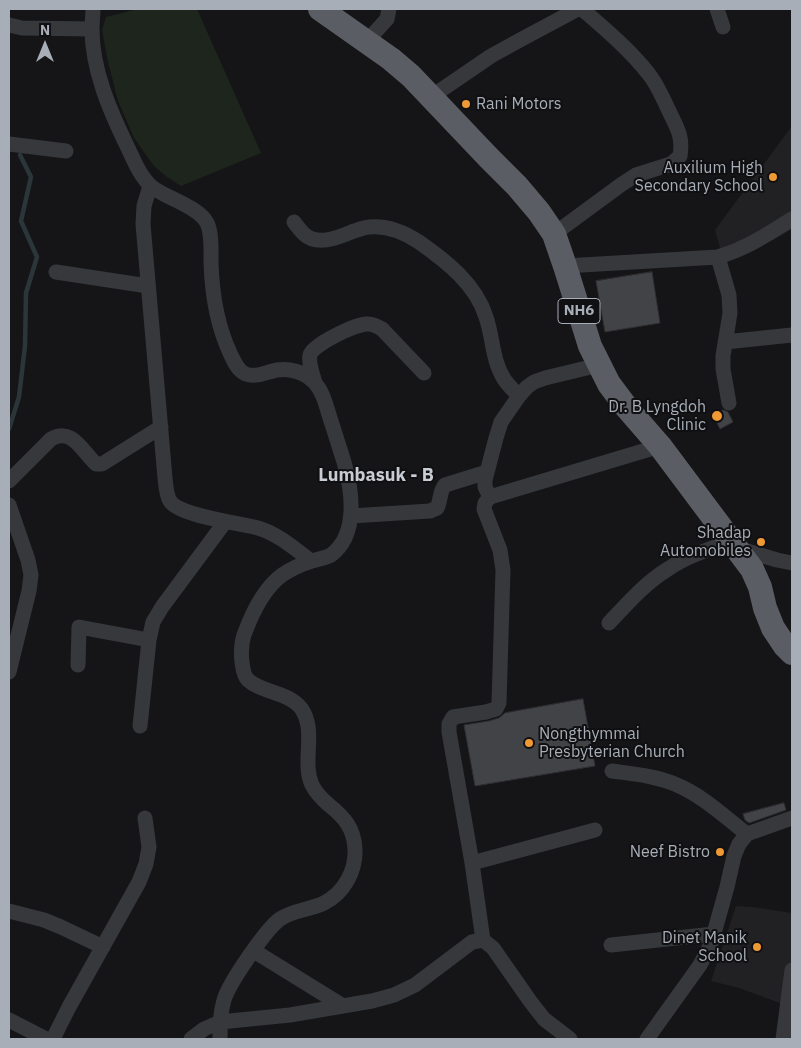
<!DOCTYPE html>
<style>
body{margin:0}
#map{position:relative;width:801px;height:1048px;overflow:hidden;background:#151517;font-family:"IBM Plex Sans",sans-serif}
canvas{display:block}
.frame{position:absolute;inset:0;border:10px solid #a7aeb7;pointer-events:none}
.north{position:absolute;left:20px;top:20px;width:50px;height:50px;-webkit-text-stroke:4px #101012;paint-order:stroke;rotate:0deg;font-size:14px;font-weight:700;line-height:20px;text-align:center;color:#a7aeb7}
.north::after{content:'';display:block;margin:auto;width:18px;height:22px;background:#a7aeb7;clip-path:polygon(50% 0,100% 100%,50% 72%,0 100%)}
</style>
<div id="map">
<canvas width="801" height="1048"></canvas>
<div class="frame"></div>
<div class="north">N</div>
</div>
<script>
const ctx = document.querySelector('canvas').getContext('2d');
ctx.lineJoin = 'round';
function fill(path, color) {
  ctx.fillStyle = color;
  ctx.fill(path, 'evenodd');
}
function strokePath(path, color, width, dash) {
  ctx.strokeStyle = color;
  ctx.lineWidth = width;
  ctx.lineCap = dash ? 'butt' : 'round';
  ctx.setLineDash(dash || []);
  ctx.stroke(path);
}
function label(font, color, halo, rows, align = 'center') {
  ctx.font = font + ' "IBM Plex Sans",sans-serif';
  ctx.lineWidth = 4;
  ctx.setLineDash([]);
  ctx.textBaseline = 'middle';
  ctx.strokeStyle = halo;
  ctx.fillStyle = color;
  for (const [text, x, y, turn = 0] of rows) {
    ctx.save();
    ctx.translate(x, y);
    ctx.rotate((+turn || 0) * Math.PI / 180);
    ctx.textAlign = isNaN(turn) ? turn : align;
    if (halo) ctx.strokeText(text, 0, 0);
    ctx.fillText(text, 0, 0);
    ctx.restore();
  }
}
fill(new Path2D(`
 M792,126v103l-17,10 -51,23 -9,-32z
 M736,906l17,1 39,6v73l-4,20 -49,-18 -28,-7z`), '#212124');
fill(new Path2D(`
 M138,9h59l64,144 -80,33 -14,-9 -13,-11 -20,-28 -16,-37 -10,-39 -6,-32 4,-13z`), '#1d251d');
strokePath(new Path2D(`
 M9,429l10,-32 6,-51 1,-53 11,-36 -16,-36 10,-44 -11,-22`), '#2b363a', 4.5);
const building = new Path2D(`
 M652,272l8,51 -55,9 -9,-51z
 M723,410l5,2 5,10 -13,7 -7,-14z
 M583,699l12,67 -120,20 -11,-61 25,-4 10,-3 6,-5z
 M784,803l2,7 -37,13 -4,-3 -2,-6z`);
fill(building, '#414347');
strokePath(building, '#2f2f33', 1);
strokePath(new Path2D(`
 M93,9c0,6 -1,13 -1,20 0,41 18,82 36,119 6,13 13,30 24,39 14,11 47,20 55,36 5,9 4,30 4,40 1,30 6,62 19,90 3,6 5,12 10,17 11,11 25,2 37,0 12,-2 28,2 37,12 10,10 13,28 18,42 4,13 8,25 12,38 8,28 15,72 -13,93 -5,3 -13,4 -19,6 -10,3 -21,8 -30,14 -19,14 -30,38 -38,60 -3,9 -3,18 -2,27 1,6 1,13 6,18 15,14 46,12 56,33 11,22 -2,50 8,72 4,8 10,14 17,20 15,12 25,23 26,44 1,22 -11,44 -31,54 -14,7 -31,7 -44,16 -14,10 -51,64 -56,81 -4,13 -4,26 -4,39
 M717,9l6,18
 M9,25l13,3 70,1
 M367,41l20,-22 2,-10
 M431,97l60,-41 29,-16 58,-31
 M9,144l57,7
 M150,186l-6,20 -1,18 22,254c1,8 1,16 5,23 9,15 70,22 88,27 20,6 36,20 53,33
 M294,222c3,4 6,8 10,12 14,13 35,3 50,-3 5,-1 10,-4 15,-4 17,-2 35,5 50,15 27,19 57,42 67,75 7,20 6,43 18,62 4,6 9,11 15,17
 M554,234l68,-50 14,-9 35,-11 9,-8c3,-19 -2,-26 -10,-43 -7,-14 -12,-28 -22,-40 -19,-24 -43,-44 -66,-64
 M718,257l11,38 1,18 -7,43v13l6,34
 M565,266l153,-9c30,-9 48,-22 74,-38
 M56,272l92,14
 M725,342l67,-7
 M315,383c-2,-8 -7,-20 -5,-28 2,-10 47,-32 58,-31 5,0 9,2 14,5l42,44
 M9,481l42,-42c21,-12 31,12 45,25h6l59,-37
 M490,497l-5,-10v-7l11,-42 5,-16 18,-26 8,-9 7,-5 11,-4 54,-13
 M9,505l19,55 3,15 -2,16 -20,81
 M351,516l79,-5 7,-3c4,-7 2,-16 8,-23l42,-13
 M737,548l40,12 15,3
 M609,623c18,-19 36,-40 59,-54 19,-13 42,-20 63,-28
 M78,665l1,-38 70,13
 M140,726l9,-86 4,-18 9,-15 63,-85
 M612,771c22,3 45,5 65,14 26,11 48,32 70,49
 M472,863l123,-33
 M9,911l35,9 17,7 42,20
 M483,940l-11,-77 -23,-131v-8l4,-7 33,-5 10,-3 3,-6 4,-133 -3,-20 -16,-41 1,-6 5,-6 170,-51
 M611,945l103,-11
 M254,951l89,55
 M9,1020l37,19
 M53,1039l16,-32 70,-125 7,-18 3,-17 -4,-29
 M191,1039l13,-10 16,-7 70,-7 82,-14 22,-6 21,-10 57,-43 11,-2 10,8 37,53 14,18 26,20
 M647,1039l53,-74 11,-21 16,-57 7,-31 5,-12 8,-10 45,-16
 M783,1039l9,-69`), '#36383c', 15);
strokePath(new Path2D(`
 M320,9l71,50 20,17 77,81 29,29 22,26 15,22 11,32 25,80 19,38 18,24 33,38 92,123 8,18 5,21 8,20 12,18 7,7`), '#5a5e64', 24);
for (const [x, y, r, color] of [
 [466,104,5,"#ef9935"],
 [773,177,5,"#ef9935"],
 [717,416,6,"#ef9935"],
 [761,542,5,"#ef9935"],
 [529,743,5,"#ef9935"],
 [720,852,5,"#ef9935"],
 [757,947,5,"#ef9935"]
]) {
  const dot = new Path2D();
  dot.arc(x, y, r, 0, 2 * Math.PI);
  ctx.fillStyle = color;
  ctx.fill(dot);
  strokePath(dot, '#101012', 2);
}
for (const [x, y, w] of [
 [579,311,42]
]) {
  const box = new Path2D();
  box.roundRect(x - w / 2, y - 12.5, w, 25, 4);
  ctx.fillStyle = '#101012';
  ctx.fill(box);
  strokePath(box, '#a7aeb7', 1);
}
label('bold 15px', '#a7aeb7', null, [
 ["NH6",579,311]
]);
label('16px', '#a7aeb7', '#101012', [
 ["Rani Motors",476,104,"left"],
 ["Auxilium High",763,168],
 ["Secondary School",763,186],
 ["Dr. B Lyngdoh",706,407],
 ["Clinic",706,425],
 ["Shadap",751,533],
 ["Automobiles",751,551],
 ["Nongthymmai",539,734,"left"],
 ["Presbyterian Church",539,752,"left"],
 ["Neef Bistro",710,852],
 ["Dinet Manik",747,938],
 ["School",747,956]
], 'right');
label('bold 18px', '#c8ccd3', '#101012', [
 ["Lumbasuk - B",376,476]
]);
</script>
